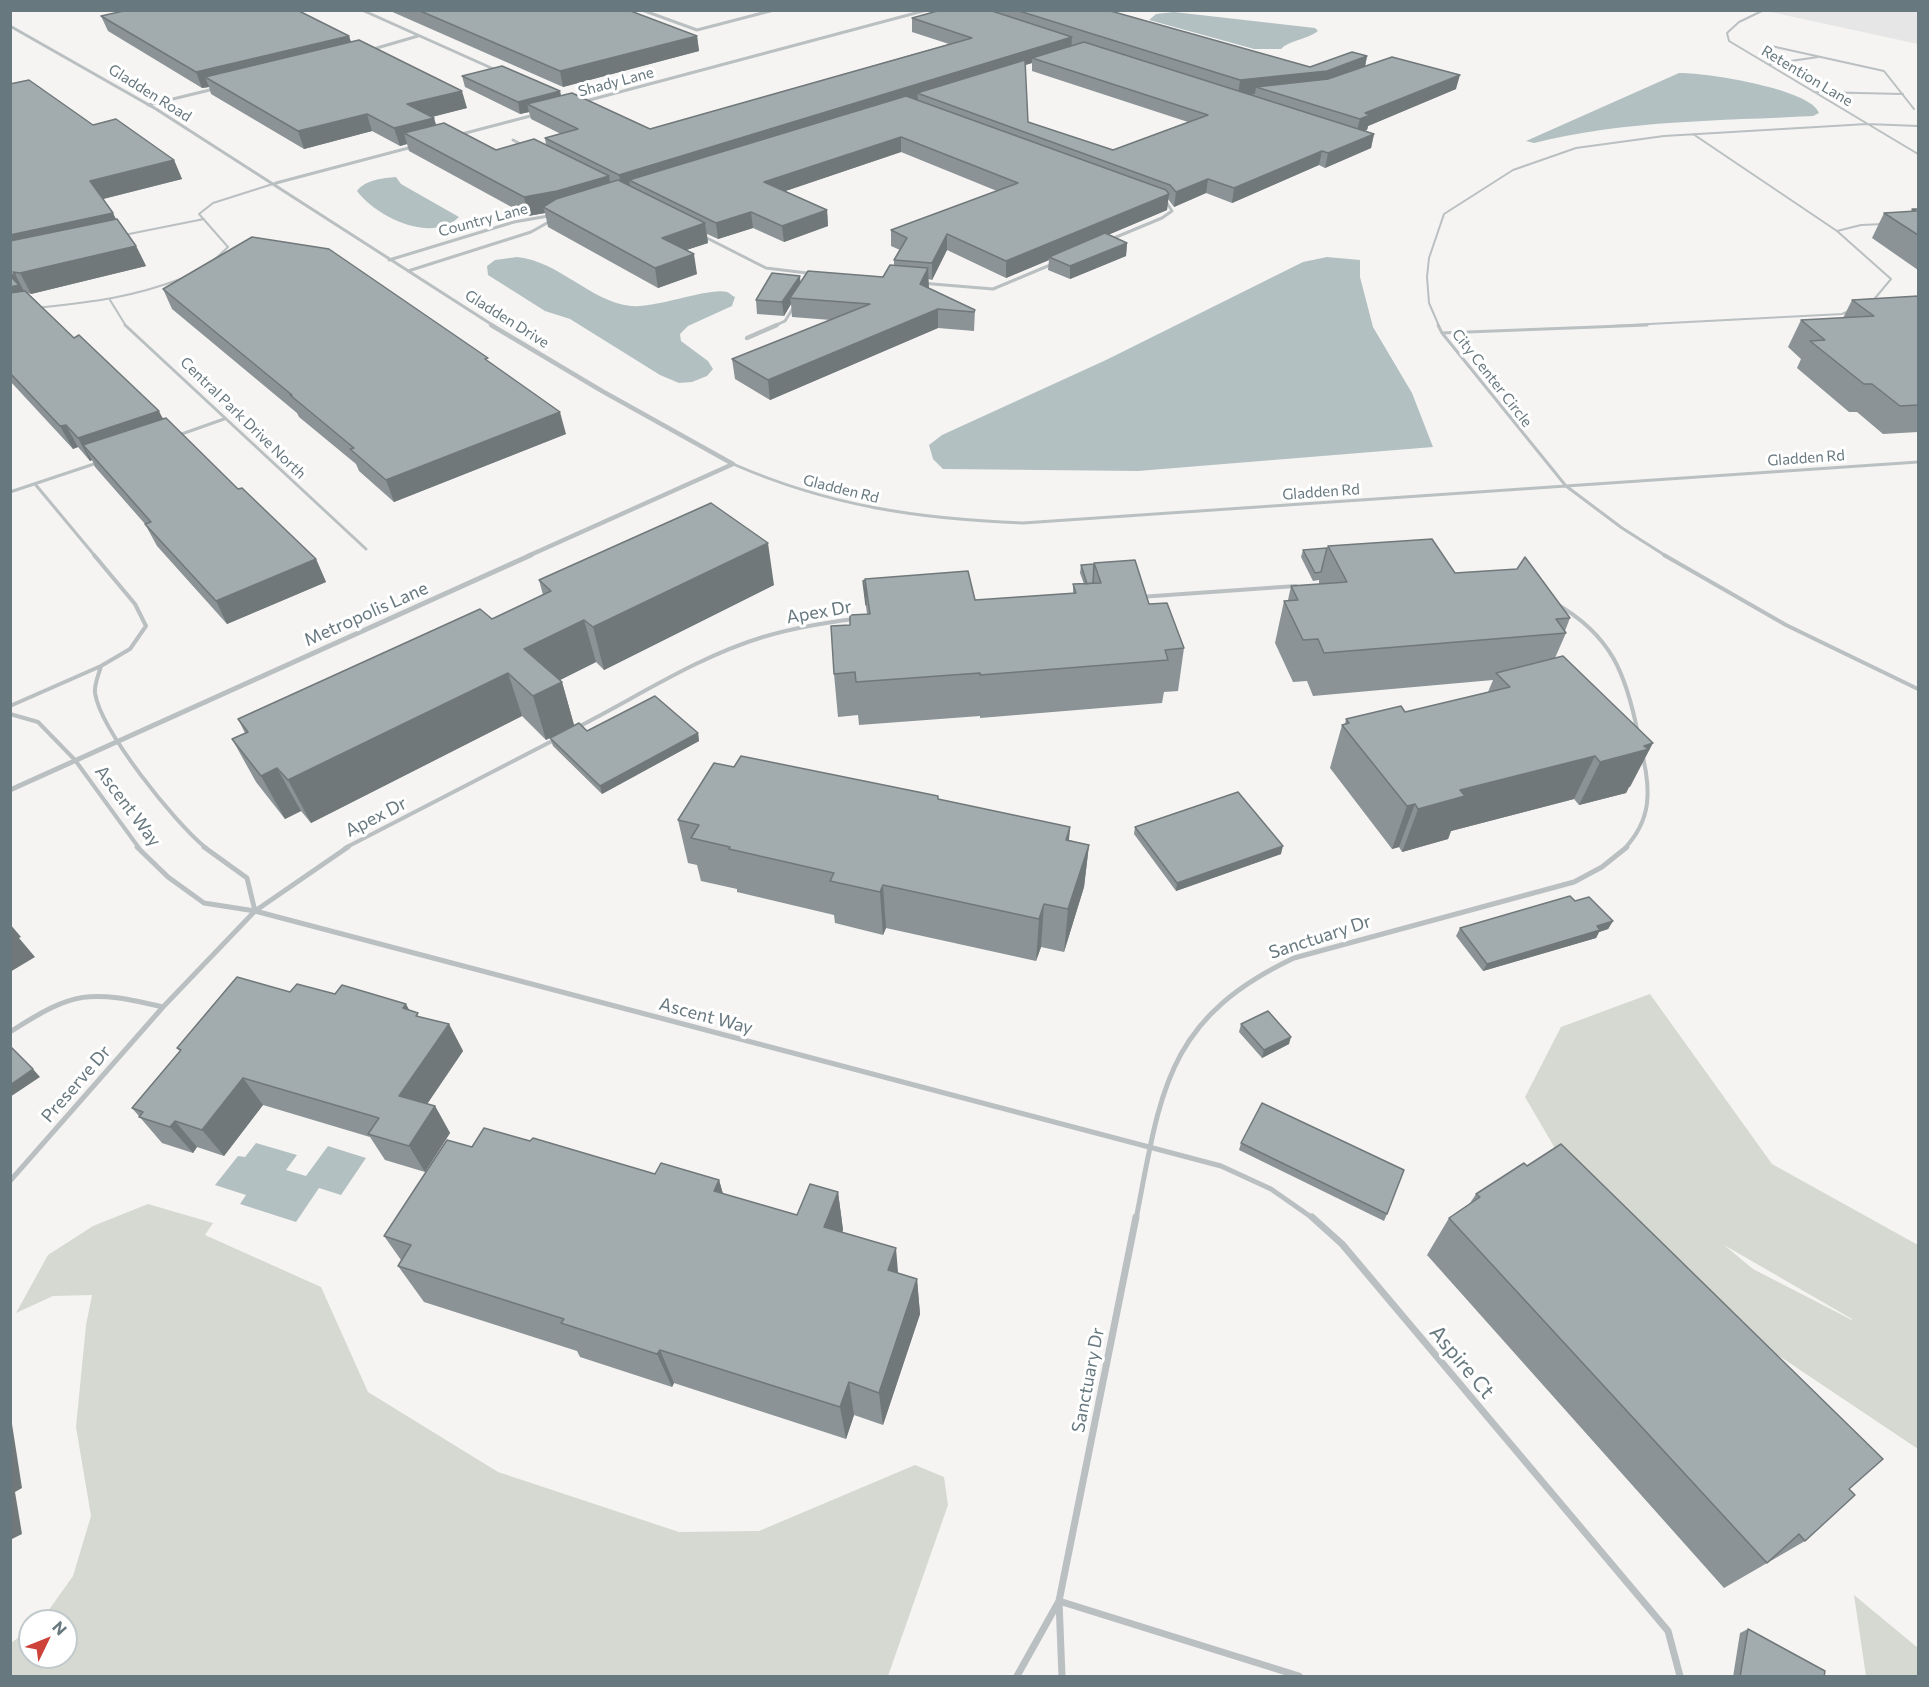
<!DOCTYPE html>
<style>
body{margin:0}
#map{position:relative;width:1929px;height:1687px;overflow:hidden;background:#f5f4f2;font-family:Commissioner,sans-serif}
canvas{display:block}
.frame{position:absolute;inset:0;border:12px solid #67787f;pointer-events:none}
.north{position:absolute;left:18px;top:1609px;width:60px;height:60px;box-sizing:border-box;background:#fff;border:2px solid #c2c9cc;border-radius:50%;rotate:47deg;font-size:16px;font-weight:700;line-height:24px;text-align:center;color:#67787f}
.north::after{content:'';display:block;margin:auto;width:21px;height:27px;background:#cd4339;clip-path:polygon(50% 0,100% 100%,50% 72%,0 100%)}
</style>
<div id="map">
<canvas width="1929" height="1687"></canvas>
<div class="frame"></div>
<div class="north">N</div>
</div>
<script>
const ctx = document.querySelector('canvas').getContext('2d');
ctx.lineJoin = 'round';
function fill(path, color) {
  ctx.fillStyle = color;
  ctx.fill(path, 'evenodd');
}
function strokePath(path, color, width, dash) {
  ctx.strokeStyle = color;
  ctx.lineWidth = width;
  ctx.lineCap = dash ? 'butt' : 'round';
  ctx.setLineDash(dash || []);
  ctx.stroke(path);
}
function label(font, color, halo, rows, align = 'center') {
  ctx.font = font + ' Commissioner,sans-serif';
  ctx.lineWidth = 6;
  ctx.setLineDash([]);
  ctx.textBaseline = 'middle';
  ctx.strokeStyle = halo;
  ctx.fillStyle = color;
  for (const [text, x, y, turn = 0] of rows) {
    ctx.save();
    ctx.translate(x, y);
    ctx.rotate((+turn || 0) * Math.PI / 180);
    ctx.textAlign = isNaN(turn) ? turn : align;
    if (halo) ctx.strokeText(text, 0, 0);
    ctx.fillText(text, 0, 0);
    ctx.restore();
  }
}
fill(new Path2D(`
 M1766,11h152v33z`), '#e5e6e5');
fill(new Path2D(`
 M1650,994l122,170 146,81v204l-203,-136 -138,-127 -52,-89 36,-70zM1724,1245l128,74v1l-99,-51z
 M148,1204l65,19 -8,12 116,52 47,105 130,80 181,60 80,-1 156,-66 29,12 4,28 -60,171h-877v-33l19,-14v28h36v-36h-25l32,-45 18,-60 -15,-89 10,-102 6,-30 -39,1 -37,17 32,-58 45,-29z
 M1854,1595l64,53v28h-52z`), '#d5d9d1');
fill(new Path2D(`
 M1174,12l141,16 3,3c-11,9 -29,9 -37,18h-27l-105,-29 7,-6z
 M1679,73c24,-1 133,16 140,40l-6,3c-93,5 -188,4 -279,27l-8,-2z
 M396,177l5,7 58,33c-27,27 -83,0 -102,-26 8,-11 26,-13 39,-14z
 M517,257c44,5 72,44 114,49 27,2 78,-19 96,-14 3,1 5,4 8,5l-3,9 -44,20 -8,8 1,7 27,20 5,8 -6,7 -15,6 -13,1 -19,-8 -90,-56 -25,-8 -57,-36 -1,-9 8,-6z
 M1327,257l33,3v17l13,50 39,66 21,54 -295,24 -195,-2 -10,-10 -4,-14 13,-10 164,-75 197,-98z
 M256,1143l41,12 -11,15 20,6 22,-30 38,12 -25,37 -22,-7 -23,34 -56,-18 6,-9 -31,-10 23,-29 7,1z`), '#b3c0c2');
strokePath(new Path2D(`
 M1764,10l-25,12 -12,11 2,8 189,113
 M1771,46l113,25 30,38
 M1770,64l48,-7
 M1814,92l89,2
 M1693,134l144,97
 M124,235l80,-16
 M213,261l15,-14 -29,-33 14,-11 63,-20
 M110,300l16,26
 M1871,303l20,-24 -54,-48 24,-6 23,-1
 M36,308c55,-6 95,-10 147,-30
 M1439,326l-10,-23 -2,-26 2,-19 15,-44 69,-44 63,-22 88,-12 203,-12 51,2
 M1611,326l231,-12 7,-3`), '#babfc1', 2);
strokePath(new Path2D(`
 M125,325l241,224
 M1438,325l4,8 124,153 56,42 44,28
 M1442,333l205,-8
 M176,436l48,-17
 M733,464c96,42 186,55 290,59l895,-61
 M35,484l60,72
 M10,492l87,-29`), '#babfc1', 3);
strokePath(new Path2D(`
 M1664,555l122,70 132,64
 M1140,597l156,-11
 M1555,603c56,32 71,70 83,131
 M101,666c-2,8 -7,18 -6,27 6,38 80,130 111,155
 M10,706l91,-40 29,-17 16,-23 -11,-22 -41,-49
 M10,714l28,8 37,38 64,88
 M576,728c61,-31 121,-71 187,-91 30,-9 60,-14 91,-18
 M345,848l211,-109
 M1625,848c26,-28 26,-56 18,-91`), '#babfc1', 4);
strokePath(new Path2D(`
 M137,847l31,30 36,26 51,8 966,255 50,23 43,30
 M204,847l43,31 8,33
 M10,1032c65,-42 79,-42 153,-25
 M10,1181l153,-174 92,-96 93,-64
 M1136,1219c25,-127 29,-200 158,-261l280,-76 28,-15 25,-20`), '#babfc1', 5);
strokePath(new Path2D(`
 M1312,1217l30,27 326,387 12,45
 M1059,1601l240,75
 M1017,1676l42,-75
 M1062,1676l-3,-75 77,-384`), '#babfc1', 7);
strokePath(new Path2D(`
 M362,10l136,61
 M642,10l55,20 77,-20
 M10,26l146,83 338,217
 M370,50l48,-14
 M582,102l345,-92
 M148,105l70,-17
 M458,135l80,-21
 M513,140l13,7
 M276,183l140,-37
 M701,235l65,33 49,6
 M1109,240l53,-22 10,-7 -5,-8 -6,-3
 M389,260l125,-38 40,-7
 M408,271l123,-39 23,-13
 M921,283l72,6 62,-26
 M774,326l11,-5 10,-16`), '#babfc1', 3);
strokePath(new Path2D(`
 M491,325l111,66 131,73
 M747,338l30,-13
 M528,556l205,-92`), '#babfc1', 4.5);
strokePath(new Path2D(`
 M10,790l521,-235`), '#babfc1', 5);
fill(new Path2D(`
 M388,10h240l69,26 2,15 -136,36z
 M941,10h166l203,57 57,-11 -2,11 91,22 -88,37 -1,4 -3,1 10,3 -3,14 -46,20 -6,-3 -87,38 -26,-10 -32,14 -6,-8 -1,11 -59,25 19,8 -1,13 -56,23 -22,-9 1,-10 -43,18 -59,-28 -15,30 -4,-1v9l47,22 -1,21 -36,-3 -168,72 -35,-21 -3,-20 99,-39 -39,-3 -1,-13 -7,12 -27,-2 -1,-14 44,-24v7l83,-6 11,-12v-5l6,-10 -9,-4v-16l106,-39 -96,-39 -116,39 42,19 1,16 -44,16 -31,-14 -35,11 -11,-5 1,9 -22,7 11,24 -39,14 -110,-61 -3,-14 -17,3 -119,-65 -2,-7 -7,2 -28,-15 -68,18 -93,-55 -2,-7 -7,1 -94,-57 -7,-15 248,20 2,6 116,66 -35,9 2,1 2,7 60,25 50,-5 -1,-7 16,-4 -30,-15 -2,-7 -9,2 -55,-27 -3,-11 98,15 1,5 89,33 299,-85 -37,-12v-14zM1032,63v8l156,51 -75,28 -85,-28 -3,-57z
 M10,84l83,41 81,35 8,19 -79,20 10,14 3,6 20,27 10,20 -115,28 -3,-1 46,45 89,80 75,71 78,70 10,23 -99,42 -70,-78 -12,-22 -50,-57 -3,-7 -2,1 -12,-14 -5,2 -63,-68z
 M1912,209h6v61l-46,-32 12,-25 27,-1z
 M163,289l327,73 76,72 -172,68 -35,-31 -3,-7 -57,-47 -2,-4 -125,-104z
 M1918,296v136l-35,2 -26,-22h-8l-52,-44 4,-9 -13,-12 13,-27 42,-2 9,-18z
 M1328,546l127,27 115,45 -5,13 1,2 -11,25 75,129h-1l-3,6 -47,12 -5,-6 -123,32 -3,8 -46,13 -3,-5 -7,2 -62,-81 12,-43 3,-1 1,-5 59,-7 83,-20 5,-12 -180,16 -6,-15 -14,1 -18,-39 9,-42 4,-1 3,-14 28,-2v-4l-6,1 -12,-24 2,-7 24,-2z
 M1094,563l55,41 35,44 -6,43 -14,1 -2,11 -182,15v-2l-121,9 -1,-10 -20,2 -4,-43 16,-49 17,-11 -4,-33 112,19 98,-7v-9h11l-4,-11 1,-8 13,-1z
 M539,580l235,5 -170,85 -8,-8 -36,18 2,2 12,43 -28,15 -24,-24 -211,107 -10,-12 -16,8 -29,-37 -24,-43 13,-6 -7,-14 254,-100 51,-24z
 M587,731l111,2 1,8 -97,53 -49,-48 -3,-8z
 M734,767l204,32 132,28 -1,13 20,5 -5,42 -20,65 -23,-5 -5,14 -150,-33 -3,7 -48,-12 -1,-8 -97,-23v-3l-36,-8 -4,-16 -9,-2 -10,-43z
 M1135,827l146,27 -105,37 -42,-57z
 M1575,901l38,20 -5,8 -9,3 -3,6 -113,33 -27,-35 4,-8z
 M290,992l45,2 75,16 10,7 29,7 14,27 -36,53 8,2 15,27 -25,39 -40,-12 -15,-23 -107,-32 -39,51 -27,-9 -4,6 -31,-10 -30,-35 48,-57 -3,-3z
 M1241,1024l48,20 -27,14 -23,-26z
 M530,1141l125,33 64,6 4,14 74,21 41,-23 5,38 -1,2 56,41 19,6 3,35 -37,111 -29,-10 -8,24 -172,-56 -2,4 -92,-30 -3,-6 -153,-49 -26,-36 3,-6 -17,-24 88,-89z
 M1241,1143l146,71 -3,7 -145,-71z
 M1476,1194l373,295 -44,52 -81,47 -297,-333 22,-37 21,-15z
 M1748,1629l76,48h-91l7,-44z`), '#8b9396');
fill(new Path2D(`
 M349,36l5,16 -149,25 4,10 -7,1 -6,-16z
 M697,36l2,15 -136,36 -3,-16z
 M1072,37l-1,14 -39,7v5l-106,33 -9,-3 1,6 -278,87 -11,-6 2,9 -9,2 -3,-16z
 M1367,56l-3,15 -40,15 -68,1 -1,7 -17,2 2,-16z
 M1460,75l-4,14 -88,37 -1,4 -11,4 4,-15 5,-6z
 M462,91l5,17 -55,14 -5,-18z
 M560,91l2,12 -35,1 2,8 -9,2 -2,-12z
 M367,114l5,17 -68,18 -6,-18z
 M434,118l5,18 -35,-3 3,11 -7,2 -6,-18z
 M1374,134l-3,14 -46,20 3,-15z
 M901,137v15l-136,46 -1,-16z
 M1322,151l-3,14 -87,38 2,-15z
 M174,160l8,19 -83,21 -9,-19z
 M609,176l3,18 -69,13 2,6 -17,3 -4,-19z
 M1208,179l-2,14 -32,14 2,-15z
 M1169,194l-2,16 -114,48 -4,-1v3l-43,18v-17z
 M827,210l1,16 -44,16 -2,-16z
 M751,212l2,16 -35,11 -2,-16z
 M113,213l9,20 -112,25v-23z
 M705,223l3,20 -43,14 -3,-19z
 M947,234v16l-15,30v-17z
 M1127,243l-1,13 -56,23v-13z
 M136,246l10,20 -115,28 -11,-21z
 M694,254l3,20 -39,14 -3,-20z
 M928,268l1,19 -9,16v-19z
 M15,274l11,21 -16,16v-36z
 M800,276l1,13 -11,9 1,6 -7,12 -2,-14z
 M938,309v19l-168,72 -2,-20z
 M159,411l11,22 -87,12 9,15 -2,1 -12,-23z
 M560,412l6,22 -172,68 -8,-22z
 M66,425l12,22 -5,2 -13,-23z
 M768,543l6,42 -170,85 -11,-43z
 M316,559l10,23 -99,42 -11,-23z
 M584,620l12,42 -58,29 -14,-42z
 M508,673l14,43 -211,107 -23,-43z
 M562,682l12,43 -28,15 -13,-44z
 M698,733l1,8 -97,53 -2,-8z
 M1653,743l-23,44h-1l-3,6 -47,12 21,-43 44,-16z
 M1595,756l-21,43 -123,32 -3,8 -46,13 16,-43 42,-19z
 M277,768l24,43 -16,8 -24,-43z
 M1415,804l-16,43 -7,2 15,-43z
 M1070,827l-4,43v-30z
 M1089,845l-5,42 -20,65 4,-43z
 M1283,846l-2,8 -105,37 1,-8z
 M883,885l3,43 -3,7 -3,-43z
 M1044,904l-3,43 -5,14 3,-42z
 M1613,921l-5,8 -9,3 -3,6 -113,33 4,-7z
 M10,924l11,13 -2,1 16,19 -25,15z
 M406,1004l15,27 -18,-23z
 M449,1024l14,27 -48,71 -16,-26z
 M1291,1037l-2,7 -27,14 2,-8z
 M33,1069l7,8 -30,20v-12z
 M243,1078l20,27 -39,51 -22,-26z
 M435,1106l15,27 -25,39 -16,-26z
 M175,1121l22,26 -4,6 -23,-26z
 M719,1180l11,38 -16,-27z
 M838,1192l5,38 -13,34 -6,-37z
 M896,1248l3,36 -11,-14z
 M917,1279l3,35 -37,111 -4,-32z
 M660,1350l14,33 -2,4 -15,-33z
 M849,1382l5,33 -8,24 -6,-32z
 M10,1423l2,1 10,64 -7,4 7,42 -12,6z`), '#71787a');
const building = new Path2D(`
 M128,10h169l52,26 -153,36 -95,-56z
 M418,10h210l69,26 -137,35z
 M941,10h48l83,27 -453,138 -74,-37 33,-9 -51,-25 45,-11 78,36 322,-91 -60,-20z
 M1016,10h91l203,57 42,-15 15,4 -40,15 -87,9z
 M359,40l103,51 -55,13 27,14 -40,10 -27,-14 -69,17 -93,-54z
 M1084,42l290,92 -46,19 -6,-2 -88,37 -26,-9 -32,13 -6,-7 -253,-92 108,-33 3,62 85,28 95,-35 -176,-57z
 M1392,57l68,18 -95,38 5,2 -10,4 -104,-32 72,-8z
 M502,66l58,25 -42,11 -56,-26z
 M29,80l64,45 23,-6 58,41 -84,21 23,32 -103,22v-151z
 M906,96l260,94 3,4 -163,67 -59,-27 -15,29 -38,-3 13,-22 -16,-8 127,-47 -117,-46 -137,45 63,28 -45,16 -31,-14 -35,11 -87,-43z
 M444,123l52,27 38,-11 75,37 -52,15 -33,6 -120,-64z
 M618,180l87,43 -43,15 32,16 -39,14 -112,-61 13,-8z
 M1912,209h6v26l-34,-22 32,-2z
 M117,219l19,27 -116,27 -7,-1 2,2 -5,1v-34z
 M1105,233l22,10 -57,23 -21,-9z
 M252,237l77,12 159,109 -3,1 75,53 -174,68 -36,-31 4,-1 -64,-53h2l-129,-106z
 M890,265l38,3 -8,16 55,26 -1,2 -36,-3 -170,71 -36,-21 138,-55 -80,-6 18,-27 75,6z
 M772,273l28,3 -18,26 -26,-2z
 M10,276l9,9 -9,2z
 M25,291l49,47 5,-3 80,76 -81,27 -12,-13 -6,1 -50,-53v-80z
 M1918,296v109l-18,1 -28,-22h-8l-54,-43 15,-1 -24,-20 73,-4 -22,-16z
 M166,418l72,71 4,-1 74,71 -100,42 -71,-77 6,-2 -68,-77z
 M711,503l57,40 -175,84 -9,-7 -60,29 38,33 -29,14 -25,-23 -220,107 -11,-12 -16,8 -29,-37 16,-7 -10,-13 242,-110 12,10 59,-28 -12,-11z
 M1432,539l23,34 62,-4 8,-12 45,61 -14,1 10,14 -242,20 -6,-14 -15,1 -19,-39 14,-1 -7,-14 56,-4 -19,-36z
 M1327,548l-6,24 -6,1 -12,-23z
 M1135,560l14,44 18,-1 17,45 -19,2 3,10 -188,15v-2l-124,9 -1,-10 -21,2 -3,-48 19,-1v-10l20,-1 -5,-35 103,-8 7,29 101,-7 -3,-9 28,-1 -7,-20z
 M1094,564l-1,19 -6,1 -6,-19z
 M865,580l1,25 -3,-24z
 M1563,656l90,87 -9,3 5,3 -49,13 -5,-6 -135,34 5,6 -47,13 -3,-5 -8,2 -65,-81 7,-2 -3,-4 55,-13 4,6 105,-25 -14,-14z
 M655,696l43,37 -98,53 -50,-48 29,-15 8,8z
 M741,756l197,40v3l132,28 -4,13 23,5 -21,64 -24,-5 -5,15 -156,-34 -3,7 -50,-11 4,-8 -105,-24 1,-2 -39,-9 8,-13 -21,-5 36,-57 20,4z
 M1238,792l45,54 -106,37 -42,-56z
 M1570,896l5,5 14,-4 24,24 -16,5 3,4 -113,34 -27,-36z
 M237,977l53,15 7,-8 38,10 7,-9 64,19 -3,4 15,5 -2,3 33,8 -50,72 36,10 -26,40 -41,-12 11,-16 -136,-40 -41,52 -27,-9 -5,6 -31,-10 4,-5 -11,-4 49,-58 -4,-2z
 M1268,1011l23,26 -27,13 -23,-26z
 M10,1046l23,23 -23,16z
 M1262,1103l142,67 -17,44 -146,-71z
 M484,1128l46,13 3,-3 122,36 6,-11 58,17 -5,11 83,24 13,-31 28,8 -14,35 72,21 -8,22 29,9 -38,114 -30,-11 -9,25 -180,-57 -3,4 -96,-31 3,-4 -166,-53 13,-21 -27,-9 63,-96 25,7z
 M1561,1144l322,315 -34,30 6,6 -50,46 -6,-7 -32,29 -318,-345 31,-21 -4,-3 48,-31 3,3z
 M1748,1629l77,42 -1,6h-84z`);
fill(building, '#a2abae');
strokePath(building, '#71787a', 1.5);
label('15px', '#67787f', '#fff', [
 ["Retention Lane",1807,76,31],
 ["Shady Lane",616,82,-15],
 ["Gladden Road",150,93,32],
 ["Country Lane",483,220,-15],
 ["Gladden Drive",507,319,32],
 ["City Center Circle",1492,378,52],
 ["Central Park Drive North",243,418,44],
 ["Gladden Rd",1806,458,-4],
 ["Gladden Rd",841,489,14],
 ["Gladden Rd",1321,492,-4]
]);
label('18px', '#67787f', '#fff', [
 ["Apex Dr",819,612,-10],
 ["Metropolis Lane",366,614,-24],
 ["Ascent Way",128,806,53],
 ["Apex Dr",376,817,-27],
 ["Sanctuary Dr",1320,937,-18],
 ["Ascent Way",706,1016,15],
 ["Preserve Dr",76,1084,-49],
 ["Sanctuary Dr",1088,1380,-79]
]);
label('21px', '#67787f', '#fff', [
 ["Aspire Ct",1462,1362,50]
]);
</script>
